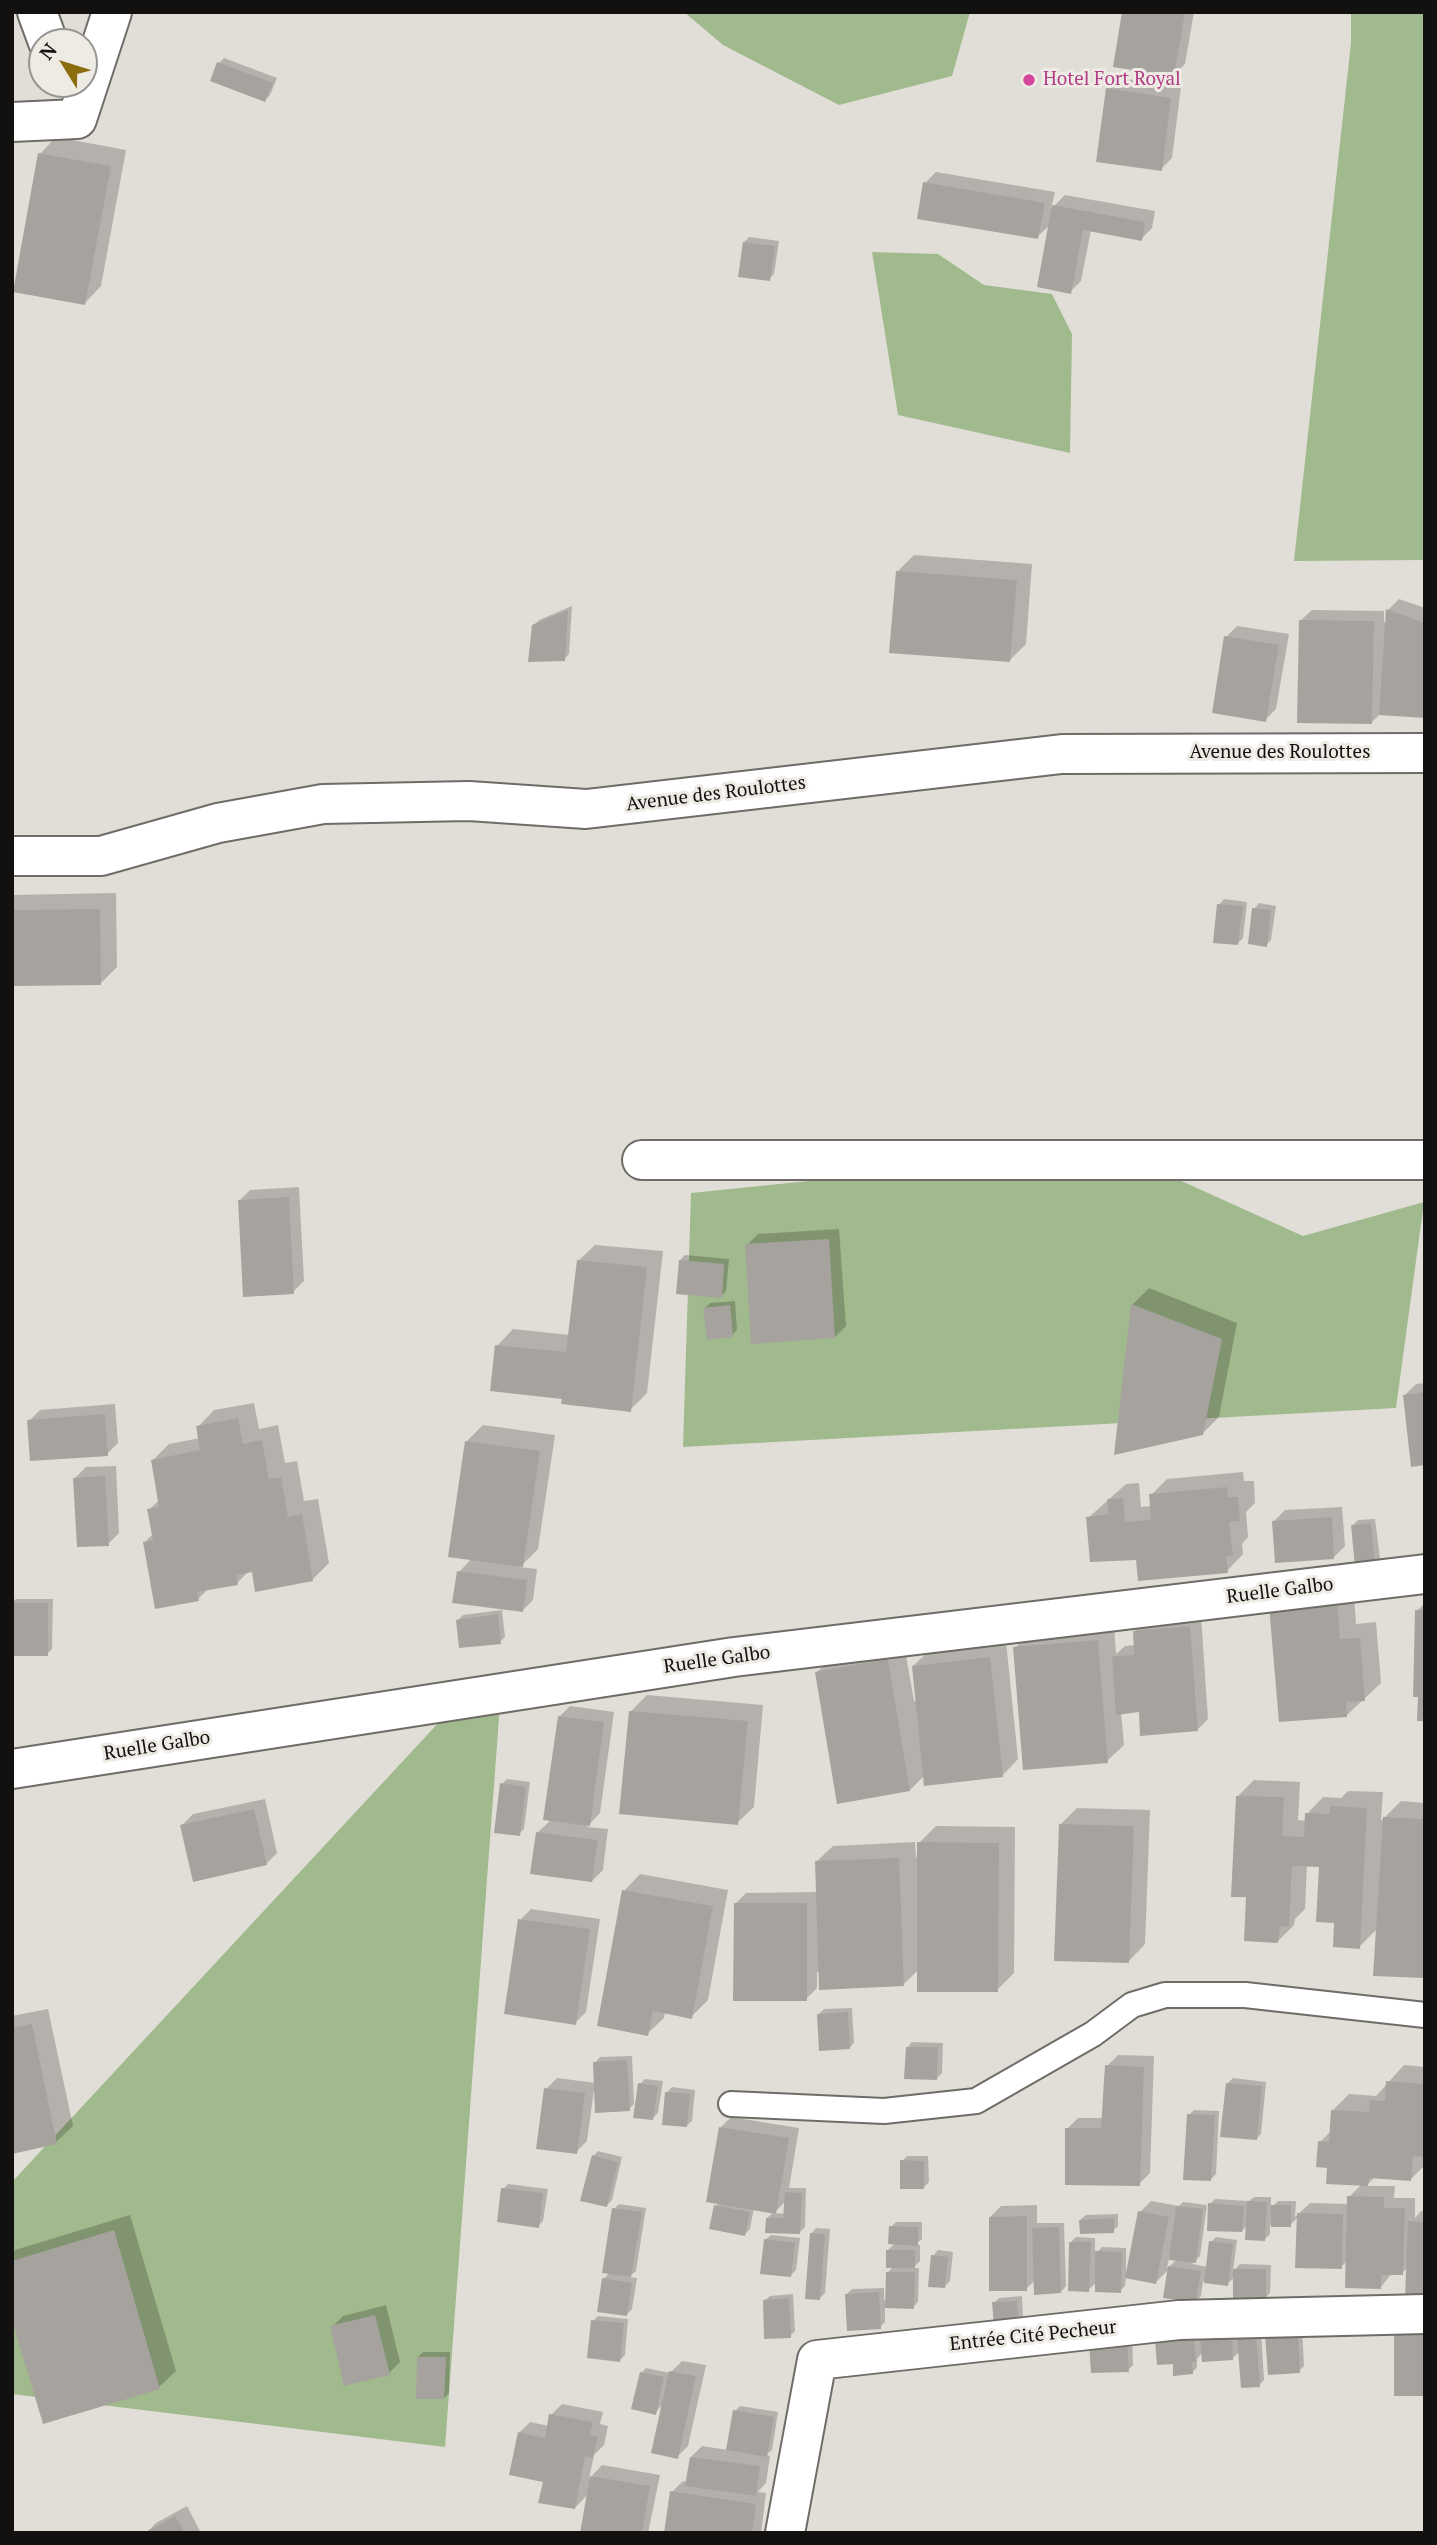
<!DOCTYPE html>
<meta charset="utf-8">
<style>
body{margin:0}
#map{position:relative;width:1437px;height:2545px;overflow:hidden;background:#e1ded8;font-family:"PT Serif",serif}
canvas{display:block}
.frame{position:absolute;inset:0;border:14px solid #131110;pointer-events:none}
.north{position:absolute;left:28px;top:28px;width:70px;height:70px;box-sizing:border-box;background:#eeebe5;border:2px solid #969490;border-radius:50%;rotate:308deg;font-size:19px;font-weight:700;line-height:28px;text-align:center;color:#131110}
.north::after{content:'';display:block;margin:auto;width:24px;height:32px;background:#8a6d0d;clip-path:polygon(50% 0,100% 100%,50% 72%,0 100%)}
</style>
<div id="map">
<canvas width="1437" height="2545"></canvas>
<div class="frame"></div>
<div class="north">N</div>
</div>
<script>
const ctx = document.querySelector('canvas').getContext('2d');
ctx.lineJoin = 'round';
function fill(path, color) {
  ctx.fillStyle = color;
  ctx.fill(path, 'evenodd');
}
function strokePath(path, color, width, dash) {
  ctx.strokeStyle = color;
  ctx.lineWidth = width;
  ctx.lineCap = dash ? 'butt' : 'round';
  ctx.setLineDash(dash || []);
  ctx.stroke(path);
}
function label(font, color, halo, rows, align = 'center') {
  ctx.font = font + ' "PT Serif",serif';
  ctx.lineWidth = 6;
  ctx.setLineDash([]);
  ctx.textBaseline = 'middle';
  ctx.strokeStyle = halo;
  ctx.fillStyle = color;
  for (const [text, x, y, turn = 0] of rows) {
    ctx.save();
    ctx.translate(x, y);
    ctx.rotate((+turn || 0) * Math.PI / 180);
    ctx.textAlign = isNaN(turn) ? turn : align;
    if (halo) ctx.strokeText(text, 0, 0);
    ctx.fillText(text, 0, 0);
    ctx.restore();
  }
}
fill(new Path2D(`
 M684,12h286l-18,64 -113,29 -116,-60z
 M1351,12h74v548l-131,1 57,-518z
 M872,252l66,2 46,31 68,9 20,40 -2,119 -172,-38z
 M1113,1150l190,86 121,-34 -28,206 -713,39 8,-254z
 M500,1704l-55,743 -433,-53v-212l429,-462z`), '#a1ba8d');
fill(new Path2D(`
 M1124,12h70l-9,52 -11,11z
 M224,58l53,20 -7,17 -5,5 -53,-20 7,-17z
 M1119,78l62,9 -9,71 -11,11 -53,-80z
 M56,137l70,13 -25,136 -16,17 -45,-149z
 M936,172l119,20 -4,17 14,-14 90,16 -3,17 -11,11 -50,-9 -10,51 -11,11 -19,-68 -14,13 -112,-54z
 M749,237l30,4 -5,33 -5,5 -25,-37z
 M914,555l118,9 -6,80 -16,16 -112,-89z
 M1399,599l26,9v108l-45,-2 -9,9 -71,-102 12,-11 72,1v11l3,1 1,-13z
 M572,606l-3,48 -5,5 -31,-33 6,-6z
 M1237,626l52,8 -13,75 -11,11 -39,-83z
 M116,893l1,74 -16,16 -89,1v-89z
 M1224,899l23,3 -4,36 -5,5 -19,-38z
 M1259,903l17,3 -5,34 -5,5 -12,-36z
 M299,1187l5,94 -11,11 -54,-91 11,-11z
 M839,1229l7,97 -11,11 -88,-92 11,-11z
 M595,1245l68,6 -16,142 -17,17 -66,-13 -67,-51 16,-17 57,6 8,-74z
 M685,1255l44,4 -3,32 -5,5 -41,-36z
 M1149,1288l88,35 -18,94 -17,17 -86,19 17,-149z
 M735,1301l2,29 -5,5 -27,-27 5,-5z
 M1425,1383v81l-20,-69 11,-11z
 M254,1403l5,26 19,-4 7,38 12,-2 7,40 14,-2 11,64 -16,16 -63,-9 -13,13 -28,5 -11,11 -53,-57 8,-8 -4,-24 11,-11 -7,-39 16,-16 31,-6 -2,-11 16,-17z
 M115,1404l3,39 -11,11 -78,-33 11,-11z
 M483,1425l72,10 -17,114 -18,18 17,2 -4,31 -11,11 -63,-39 13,-14 -6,-116z
 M116,1466l3,67 -11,11 -33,-66 11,-11z
 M1243,1472l1,9h10l1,22 -9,9 2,25 -6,7 1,10 -16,17 -89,-13 -50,-40 38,-34 13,-1 2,24 11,-1 -1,-11 16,-16z
 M1342,1507l3,39 -11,11 -60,-36 11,-11z
 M1375,1519l5,39 -5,5 -22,-38 5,-5z
 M1353,1584l3,40 20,-2 5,61 -34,32 -76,-108z
 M16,1599h37l-1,50 -5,5h-35v-52z
 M1425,1603v117l-8,-109z
 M502,1610l3,27 -5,5 -42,-22 5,-5z
 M1201,1616l7,103 -11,11 -57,-20 -19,2 3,33 -17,16 -92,-113 16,-16 83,-7 2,29 9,-8 10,-1 -1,-13 11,-11z
 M1006,1641l12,118 -16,17 -77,-1 -15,15 -93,-118 17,-16 70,-12 10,57h3l-4,-35 17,-16z
 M647,1695l116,10 -9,102 -17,16 -107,-111z
 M570,1706l44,6 -14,101 -13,14 21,2 -5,41 -11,11 -55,-48 14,-13 8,-103z
 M507,1779l23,3 -6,47 -5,5 -17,-50z
 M1254,1780l46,2 -2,38 8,1 1,-7 16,-17 18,1 7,-7 35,1 -2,29 20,-20 24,2v173l-47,-48 -19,19 -23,-26 -16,-56h-13l-2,44 -10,10 -1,6 -16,16 -30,-46 -10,-99z
 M265,1799l12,54 -11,11 -84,-39 11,-11z
 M1077,1808l73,2 -5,134 -16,17 -68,-137z
 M936,1826l79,1 -1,146 -17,17 -79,-20 -15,15 -86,-13v16l-11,11 -71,-95 11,-11 71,-1 -1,-30 17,-16 82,-4 1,15h3v-14z
 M640,1874l88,16 -20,110 -17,17 -26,-5 -1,6 -17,16 -23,-143z
 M531,1909l69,10 -14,93 -11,11 -55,-103z
 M852,2008l2,35 -5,5 -30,-34 5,-5z
 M48,2009l25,117 -17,16 -44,10v-136z
 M912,2042l31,1 -1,30 -5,5 -30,-30z
 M1118,2055l36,1 -4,117 -11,11 -72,-55 11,-11h26l3,-52z
 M632,2056l2,48 -5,5 -35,-19 -7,51 -11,11 -30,-63 11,-11 39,5 -1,-20 5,-6z
 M1404,2065l21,2v98l-14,14 -36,-2 -9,9h29l-1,12h21v20l6,-7h4v86l-17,-30 -6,6h-10l-11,14 -34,-26 -6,6 -42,-51 -9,9h-20v9l-5,5 -18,-14 -5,6 -32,-27 5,-5 34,2 5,-4h17v11l7,-7h18l-1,16 15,-14 39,1v-7l13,-13 -33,-18 -9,-24 11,-11 2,-21 16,-16 27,2z
 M1233,2078l33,4 -5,52 -5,5 -28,-56z
 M645,2079l18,2 -5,32 -5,5 -13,-34z
 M672,2087l23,3 -3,31 -6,5 -20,-33z
 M1194,2110l25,1 -3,63 -5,5 -22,-64z
 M731,2117l68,11 -10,60h17l-1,39 -5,5 -33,-14 7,-6 -20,-4 -4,21 -5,5 -29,-28 3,-3 1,-75zM786,2201l-1,13 -11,-1z
 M598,2151l24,6 -10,43 -5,5 -14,-49z
 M907,2156h21l1,26 -5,5 -22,-26z
 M508,2184l40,5 -5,32 -5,5 -35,-37z
 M1151,2201l28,5 4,-4 24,3 -7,51 -8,8 16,3 3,-25 5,-5 21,3 -4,31 7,-7 31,1 -1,28 -5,5 -30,-21 -8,7 -24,-3 -2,15 -5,5 -27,-32 -13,13 -30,-6 -1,10 -5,5 -23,-9 -9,8 -17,-48 5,-5 19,1v16l7,-7 24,1v28l14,-64zM1169,2258l8,1 -10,10z
 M619,2204l27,4 -10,63 -7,6 8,1 -5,31 -5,5 -23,-35 6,-7 4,-63z
 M1037,2205v18h27l2,63 -5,6 -25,-13 -10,10 -36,-72 11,-11z
 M1118,2214v12l-5,5 -33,-11 6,-5z
 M130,2215l46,156 -17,16 -147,-74v-60l3,-3z
 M896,2222h26v17l-7,6h5v16l-7,7h6l-1,34 -5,5h-28v15l-5,5 -33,-33 5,-5 32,-1v12h3l1,-28 6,-6 -6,-16 7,-7 -4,-16z
 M816,2228l14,1 -5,64 -5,5 -9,-64z
 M771,2235l29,3 -4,32 -5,5 -26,-35z
 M938,2250l15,2 -3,29 -5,5 -12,-30z
 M793,2294l2,37 -5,5 -26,-35 6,-5z
 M1022,2296l1,22 -6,5 -23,-20 5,-5z
 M386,2305l14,57 -11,11 -57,-46 11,-11z
 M598,2316l30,3 -3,36 -5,5 -27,-39z
 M1302,2328l2,38 -5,5 -27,-41z
 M1236,2329l1,10 7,-8h17l3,49 -5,5 -19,-34 -7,7 -30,-6 -6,7v8l-5,6 -18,-11 25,-30v7l8,-8z
 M1132,2335l1,30 -5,5 -32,-33z
 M423,2352h27l-1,41 -5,5 -26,-41z
 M682,2361l24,4 -18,81 -11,11 -14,-53 -8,9 -14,-40 5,-5 24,5z
 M562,2404l41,8 -3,12 8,2 -4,19 -10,10 -5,24 13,-14 58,10 -12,58h-66l6,-39 -13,14 -30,-28 -26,-47 11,-11 19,4 2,-11z
 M740,2406l38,6 -6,38 -6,5 4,1 -4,27 -8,9 8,1 -5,40h-95l6,-41 11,-11 4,1 4,-25 11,-11 26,4 7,-39z
 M187,2506l14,27h-55l10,-10z`), '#0003');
fill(new Path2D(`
 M1122,12h63l-11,65 -61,-10z
 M217,62l56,21 -8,19 -55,-21z
 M1106,88l65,10 -9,73 -66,-9z
 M38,153l73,13 -26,139 -72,-13z
 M923,182l122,21 -7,36 -121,-20z
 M1052,205l93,17 -3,19 -59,-11 -12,64 -34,-7z
 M743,242l32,4 -5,35 -32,-4z
 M896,571l121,9 -7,82 -121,-9z
 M1386,609l39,14v95l-46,-3z
 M568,610l-3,51 -37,1 4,-37z
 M1299,620l75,1 -2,103 -75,-1z
 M1224,636l55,9 -13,77 -54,-9z
 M1217,904l26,2 -5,39 -25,-2z
 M1252,908l19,2 -4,37 -19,-3z
 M100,909l1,76 -89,1v-76z
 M289,1197l5,97 -51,3 -5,-97z
 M829,1239l6,99 -84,6 -6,-100z
 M577,1260l70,7 -16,145 -70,-8 1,-5 -72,-8 5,-46 71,7z
 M679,1260l45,4 -2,34 -46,-4z
 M1131,1304l91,35 -19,96 -89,20z
 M730,1305l3,32 -26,3 -4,-32z
 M1425,1392v73l-14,2 -8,-72z
 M105,1414l3,42 -78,5 -3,-41z
 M238,1418l5,26 19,-4 7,39 12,-2 7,40 14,-3 11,67 -58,11 -3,-20 -15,3 1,10 -41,7 2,9 -44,8 -12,-67 10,-2 -6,-31 12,-2 -8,-47 49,-10 -4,-24z
 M465,1441l75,10 -17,116 -75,-10z
 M105,1476l4,70 -32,1 -4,-69z
 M1227,1487l1,10h10l2,24 -11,1 4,34h-7l2,17 -90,8 -2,-21 -46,2 -4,-45 23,-3 -2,-15 16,-1 2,24 26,-2 -2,-26z
 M1332,1517l2,42 -59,4 -3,-42z
 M1371,1523l4,42 -20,2 -4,-42z
 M457,1571l70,9 -4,32 -71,-9z
 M1337,1600l3,39 20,-1 5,63 -19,1 1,15 -68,5 -10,-116z
 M12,1603h36v53h-36z
 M1415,1610h10v111h-8l1,-24h-5z
 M498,1614l3,30 -42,4 -3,-28z
 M1190,1626l8,105 -58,5 -1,-24 -23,3 -4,-59 22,-1 -1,-24z
 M1098,1640l10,123 -85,7 -10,-123z
 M990,1657l13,120 -79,9 -12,-120z
 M888,1659l22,132 -73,13 -22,-132z
 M629,1711l119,10 -10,104 -119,-11z
 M558,1716l46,6 -14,104 -47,-6z
 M500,1783l26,4 -6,49 -26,-3z
 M1236,1796l48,1 -2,39 22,1 1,-24 25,1v-8l37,2 -7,141 -27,-2 1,-24 -18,-1 3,-55 -27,-1 -3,61 -9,-1 -2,17 -34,-2 2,-44h-15z
 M254,1809l13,56 -74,17 -13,-57z
 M1383,1817l42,2v159l-52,-2z
 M1059,1824l75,2 -5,137 -75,-2z
 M536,1832l62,8 -6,42 -62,-8z
 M917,1842l82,1 -1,149h-81z
 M899,1858l5,128 -85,4 -4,-129z
 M622,1890l91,16 -21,113 -39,-8 -5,25 -51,-10z
 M734,1903h73v98h-74z
 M518,1919l72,10 -14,96 -72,-11z
 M848,2012l2,37 -31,2 -2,-37z
 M32,2024l25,120 -45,10v-126z
 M906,2047h32l-1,33 -33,-1z
 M627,2060l3,51 -35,2 -2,-51z
 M1105,2065l39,2 -4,119 -75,-1v-57h36z
 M1386,2081l39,3v73l-12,-1 -2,25 -42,-3 -1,8 -42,-2 1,-16 -11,-1 2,-26 11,1 2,-32 38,2 1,-12 15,1z
 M638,2083l20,3 -5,34 -20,-2z
 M1226,2083l36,3 -5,54 -37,-3z
 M544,2088l41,5 -8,61 -41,-5z
 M665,2092l25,2 -3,33 -25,-2z
 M1187,2114l28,1 -4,66 -28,-1z
 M719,2127l70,11 -13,76 -70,-12z
 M592,2155l26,7 -11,45 -27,-6z
 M900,2160l24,1v28h-24z
 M501,2188l42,5 -4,35 -42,-6z
 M785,2192l17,1 -2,41 -35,-1 1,-15h17z
 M1347,2196l37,1v11h21l-2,67h-22v14l-36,-1z
 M1247,2201l20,1 -2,39 -20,-1z
 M1208,2203l36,3 -2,26 -35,-1z
 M714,2205l36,7 -5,24 -36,-7z
 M1271,2205h20v22h-20z
 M1176,2206l27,3 -7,54 -27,-3z
 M612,2208l30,4 -11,65 -29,-4z
 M1138,2211l31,6 -13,67 -31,-6z
 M1297,2213l46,1 -1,55 -47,-1z
 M1027,2216v75h-38v-74z
 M1114,2218v15l-34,1 -1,-14z
 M1408,2221l17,1v77l-20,-1z
 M889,2226l29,1v19l-30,-2z
 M1059,2227l2,66 -27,2 -2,-67z
 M114,2230l46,159 -117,35 -31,-104v-59z
 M810,2233l15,1 -5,66 -15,-1z
 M764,2239l31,4 -4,34 -31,-3z
 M1209,2241l24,3 -5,42 -24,-3z
 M1069,2242h22l-2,50 -21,-1z
 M886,2250h29v18h-29z
 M1095,2251l27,1 -1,41 -26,-1z
 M931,2255l17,2 -3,31 -17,-1z
 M1168,2266l33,5 -5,32 -33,-5z
 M1233,2269h33v31l-33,-1z
 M886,2272h29l-1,37 -29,-1z
 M602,2278l30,5 -5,33 -30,-4z
 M879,2292l2,37 -34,2 -2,-37z
 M789,2298l2,40 -27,1 -1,-39z
 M1017,2301l1,24 -24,2 -2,-25z
 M375,2315l15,60 -46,11 -14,-60z
 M591,2320l33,3 -4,39 -33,-4z
 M1394,2324h31v72h-31z
 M1298,2332l2,41 -32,2 -3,-40z
 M1232,2333l1,27 -31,2 -2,-26z
 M1256,2335l4,52 -19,1 -4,-52z
 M1194,2336l2,26h-4l1,12 -20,2v-12l-16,1 -2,-25z
 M1127,2340l2,32 -38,1 -2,-31z
 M417,2357h29l-2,42h-28z
 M669,2371l27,5 -18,83 -27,-6z
 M640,2372l24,5 -8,38 -25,-6z
 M733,2410l41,7 -7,40 -41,-7z
 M549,2414l44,8 -3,13 8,1 -5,22 -8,-2 -10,53 -37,-6 5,-21 -34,-7 9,-43 27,6z
 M690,2457l70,9 -4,30 -71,-10z
 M590,2476l60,10 -8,47h-62z
 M670,2491l86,13 -4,29h-88z
 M175,2516l10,17h-41z`), '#a6a39e');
const lane = new Path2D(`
 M731,2104l153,7 92,-10 117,-67 39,-29 33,-10h80l180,20`);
const street = new Path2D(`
 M37,12l11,30
 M77,119l35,-107
 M12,122l65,-3
 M12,856h89l117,-33 105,-19 146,-3 117,8 476,-55 363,-1
 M642,1160h783
 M12,1769l722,-112 691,-83
 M785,2533l32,-173 362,-40 246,-6`);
strokePath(lane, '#6f6c67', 28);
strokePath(street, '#6f6c67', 42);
strokePath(lane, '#fff', 24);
strokePath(street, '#fff', 38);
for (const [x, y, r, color] of [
 [1029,80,7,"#d1479c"]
]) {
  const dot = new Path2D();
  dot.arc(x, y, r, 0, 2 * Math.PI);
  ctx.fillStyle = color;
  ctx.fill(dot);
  strokePath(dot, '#eeebe5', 2.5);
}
label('19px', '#b23c85', '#eeebe5', [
 ["Hotel Fort Royal",1043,80]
], 'left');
label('19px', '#131110', '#eeebe5', [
 ["Avenue des Roulottes",1280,753],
 ["Avenue des Roulottes",716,794,-7],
 ["Ruelle Galbo",1280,1591,-7],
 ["Ruelle Galbo",717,1660,-8],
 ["Ruelle Galbo",157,1746,-9],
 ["Entrée Cité Pecheur",1033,2336,-6]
]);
</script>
